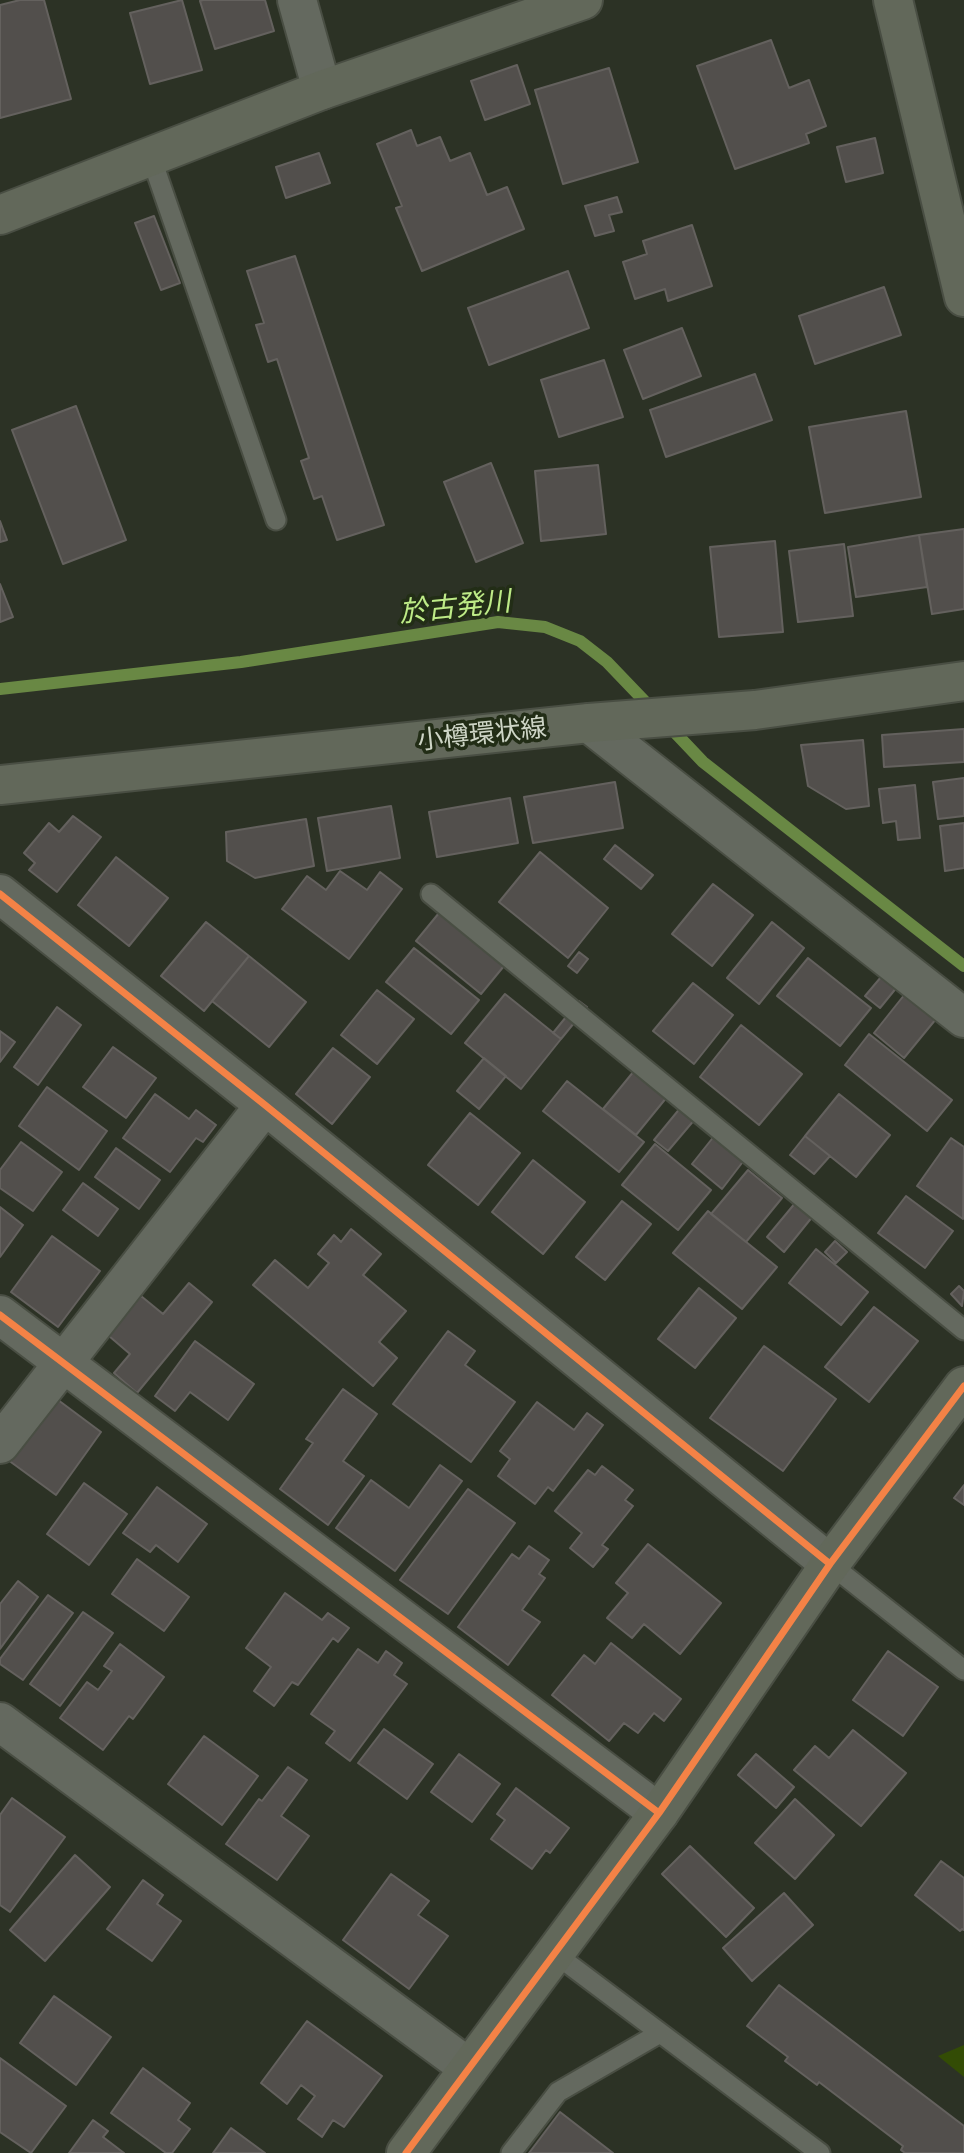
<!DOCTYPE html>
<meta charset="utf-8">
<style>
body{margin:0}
canvas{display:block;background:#2c3225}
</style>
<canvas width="964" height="2153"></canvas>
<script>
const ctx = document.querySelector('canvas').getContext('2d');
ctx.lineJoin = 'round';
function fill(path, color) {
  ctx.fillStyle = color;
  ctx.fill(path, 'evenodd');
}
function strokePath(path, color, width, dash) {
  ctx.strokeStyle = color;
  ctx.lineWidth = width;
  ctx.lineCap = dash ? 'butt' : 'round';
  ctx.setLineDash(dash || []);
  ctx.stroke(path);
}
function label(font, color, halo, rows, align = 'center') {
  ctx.font = font + ' "Zilla Slab","Noto Sans JP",serif';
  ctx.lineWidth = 7;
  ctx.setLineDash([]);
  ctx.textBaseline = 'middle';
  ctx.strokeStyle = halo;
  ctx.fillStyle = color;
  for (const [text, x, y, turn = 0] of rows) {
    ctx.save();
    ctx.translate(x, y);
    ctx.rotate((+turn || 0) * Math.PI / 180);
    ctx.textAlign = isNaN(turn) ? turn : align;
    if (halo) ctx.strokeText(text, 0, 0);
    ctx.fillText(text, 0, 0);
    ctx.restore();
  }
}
fill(new Path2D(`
 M964,2045v32l-26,-21z`), '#334c05');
strokePath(new Path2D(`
 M0,689l241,-27 257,-40 47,5 35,14 27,21 46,48
 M666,723l37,39 261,204`), '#698844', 12);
const building = new Path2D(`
 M20,0h24l27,99 -71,19v-113z
 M182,0l20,70 -52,14 -20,-71z
 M203,0h62l9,31 -59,18 -15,-48z
 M771,40l18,48 20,-8 17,46 -20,8 3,9 -74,26 -38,-103z
 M517,65l13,39 -45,16 -14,-39z
 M609,68l29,94 -75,22 -28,-94z
 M411,130l6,16 23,-9 10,24 20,-8 17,42 20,-8 17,42 -102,42 -26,-63 6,-2 -25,-62z
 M875,138l8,35 -37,9 -9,-35z
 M319,153l11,30 -44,15 -10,-31z
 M617,197l5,15 -13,3 5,16 -19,5 -10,-30z
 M154,216l26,67 -19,7 -26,-67z
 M692,225l20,61 -44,15 -3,-12 -30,10 -12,-37 24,-8 -4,-13z
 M295,256l89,269 -47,15 -15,-44 -8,3 -13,-38 8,-3 -32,-99 -9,3 -12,-37 8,-2 -17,-52z
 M568,271l21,57 -100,37 -21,-57z
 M884,287l17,48 -86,29 -16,-48z
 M682,328l19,48 -58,23 -19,-49z
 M604,360l19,57 -64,20 -18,-57z
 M755,374l17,46 -106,37 -16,-47z
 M76,406l50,134 -63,24 -51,-134z
 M906,411l15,86 -96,16 -16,-86z
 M491,463l32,80 -47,19 -32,-80z
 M598,465l8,69 -65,7 -6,-70z
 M0,521l7,19 -7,2z
 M964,529v80l-32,5 -13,-79z
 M919,535l8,52 -71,10 -8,-50z
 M775,541l8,91 -64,5 -9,-90z
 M844,544l9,72 -55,6 -9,-71z
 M0,584l13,33 -13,5z
 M964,729v33l-80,5 -2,-32z
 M863,740l6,66 -23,3 -38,-23 -7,-41z
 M964,778v38l-26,3 -5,-37z
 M615,782l8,46 -90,15 -9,-46z
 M915,785l5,53 -22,2 -2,-19 -13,2 -4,-34z
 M510,798l8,45 -81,14 -8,-45z
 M391,806l9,52 -73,13 -9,-53z
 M73,816l28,21 -44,55 -28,-22 6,-7 -11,-10 25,-30 10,9z
 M306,819l8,47 -59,12 -28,-17 -1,-29z
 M964,823v45l-19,3 -5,-45z
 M615,845l38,30 -12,14 -37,-30z
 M540,852l68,56 -40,50 -69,-56z
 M116,857l52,41 -39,48 -51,-41z
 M340,871l27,19 13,-18 22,17 -53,70 -67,-50 25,-33 19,14z
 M713,884l40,31 -41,51 -40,-32z
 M448,902l65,53 -32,39 -65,-53z
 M206,922l43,34 -45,55 -43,-35z
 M772,922l32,26 -45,56 -32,-26z
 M414,948l65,52 -28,34 -65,-52z
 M579,952l9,7 -11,14 -9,-7z
 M249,956l57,46 -37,45 -57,-46z
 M808,958l63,50 -31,38 -63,-50z
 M892,964l14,12 -26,32 -15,-12z
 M693,983l40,32 -39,49 -41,-33z
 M377,990l37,29 -37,45 -36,-29z
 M505,994l56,45 -40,50 -56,-46z
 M905,994l31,25 -32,39 -30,-25z
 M579,1001l8,6 -26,32 -8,-6z
 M57,1007l24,18 -43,60 -24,-18z
 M741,1025l61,49 -43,51 -59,-48z
 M0,1031l15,11 -15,20z
 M869,1034l83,66 -25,31 -82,-66z
 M113,1047l43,31 -30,40 -43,-31z
 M333,1048l37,29 -38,47 -36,-30z
 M484,1058l22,18 -27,33 -22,-18z
 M634,1071l33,26 -31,38 -33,-26z
 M567,1081l77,61 -25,30 -76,-61z
 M47,1087l60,44 -28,39 -60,-44z
 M155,1094l34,25 7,-9 20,15 -13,17 -7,-4 -26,34 -47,-34z
 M839,1094l51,41 -34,42 -51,-41z
 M686,1101l15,11 -33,39 -14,-11z
 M470,1113l50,40 -42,52 -50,-40z
 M715,1135l30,24 -23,30 -30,-25z
 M805,1136l25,20 -16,18 -24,-19z
 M951,1138l13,9 -1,72 -46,-33z
 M21,1142l41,30 -29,39 -33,-23v-18z
 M655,1144l56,46 -33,40 -56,-45z
 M116,1148l44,32 -21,29 -44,-32z
 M533,1160l52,42 -42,52 -51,-42z
 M748,1170l34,28 -36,44 -35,-28z
 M83,1183l35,26 -20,27 -35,-26z
 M906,1196l47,35 -28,37 -47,-35z
 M622,1201l29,23 -46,56 -29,-23z
 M796,1202l17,14 -29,36 -17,-15z
 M0,1207l23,18 -23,32z
 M708,1211l69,56 -35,42 -69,-56z
 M351,1229l30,25 -18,21 43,36 -27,31 18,16 -24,28 -120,-101 22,-25 33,28 21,-25 -11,-9 16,-19 7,7z
 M52,1236l48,35 -42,56 -47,-35z
 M835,1241l12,11 -11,11 -11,-11z
 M816,1249l52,43 -27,33 -52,-42z
 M189,1283l23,19 -75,91 -23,-20 16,-19 -21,-18 32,-40 22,18z
 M959,1286l5,5 -2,15 -11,-12z
 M699,1288l37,30 -41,50 -37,-29z
 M874,1307l44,34 -49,61 -44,-35z
 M448,1331l27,20 -10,14 50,37 -44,60 -78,-58z
 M195,1341l59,43 -26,36 -38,-28 -15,19 -20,-15z
 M764,1346l72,53 -53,72 -73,-53z
 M343,1389l34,25 -34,47 21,15 -36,49 -48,-36 33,-46 -7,-4z
 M50,1394l51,38 -45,63 -52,-38z
 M537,1402l37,28 13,-17 16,12 -50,66 -5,-4 -13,17 -37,-28 12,-17 -10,-8z
 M440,1465l22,16 -67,90 -59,-43 35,-48 38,28z
 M602,1466l31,24 -8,10 8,6 -31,39 6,4 -15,18 -23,-19 12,-15 -27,-22 33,-41 7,5z
 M84,1483l43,31 -38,51 -42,-31z
 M964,1485v20l-10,-7z
 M157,1487l50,37 -29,38 -22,-17 -6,7 -27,-19z
 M468,1489l47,34 -67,91 -48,-34z
 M648,1544l73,59 -41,51 -36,-30 -12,14 -25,-20 21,-25 -12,-10z
 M529,1546l20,14 -10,14 6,4 -23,32 18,12 -32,43 -50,-38 54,-73 7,5z
 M137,1559l52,38 -25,34 -52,-37z
 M18,1581l20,16 -38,52v-45z
 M285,1593l37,27 6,-7 21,15 -11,14 -5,-4 -35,47 -6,-3 -18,24 -20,-15 17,-24 -25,-19z
 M48,1595l25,18 -50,67 -23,-16v-5z
 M83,1612l30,21 -53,73 -30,-22z
 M611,1643l70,56 -17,22 -10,-8 -16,20 -14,-10 -15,18 -57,-46 32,-40 11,9z
 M120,1644l44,33 -31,42 -4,-3 -26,34 -43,-32 27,-36 11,8 14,-19 -8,-5z
 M358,1649l20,14 8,-12 16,12 -8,12 13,9 -57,77 -24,-18 9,-12 -24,-17z
 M888,1651l50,36 -35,49 -50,-36z
 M384,1729l49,35 -26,35 -49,-36z
 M853,1730l53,43 -45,53 -67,-56 21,-24 14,12z
 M204,1736l54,40 -36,49 -54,-41z
 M459,1754l41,30 -28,38 -41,-30z
 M756,1754l38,33 -18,21 -38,-33z
 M288,1767l19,13 -26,36 28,20 -32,44 -51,-36 33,-45 3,2z
 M516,1788l53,40 -19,25 -4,-3 -14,19 -41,-30 14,-19 -8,-6z
 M12,1798l53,39 -55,75 -10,-7v-90z
 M795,1799l39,36 -39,44 -40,-36z
 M690,1846l64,62 -28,29 -64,-63z
 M75,1855l35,32 -65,74 -35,-31z
 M941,1861l23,17v52l-2,-1 -2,2 -45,-36z
 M391,1874l38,27 -11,14 30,21 -39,53 -66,-49z
 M143,1880l20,15 -6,9 24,17 -29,40 -45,-32z
 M784,1893l29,32 -61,56 -29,-33z
 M779,1985l185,141v27h-59l-4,-3 2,-4 -84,-64 -2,3 -32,-24 3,-4 -41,-31z
 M54,1996l57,41 -35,48 -56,-42z
 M307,2021l75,55 -38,51 -11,-7 -11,17 -24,-18 17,-23 -14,-11 -14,19 -26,-21z
 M0,2058l66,48 -35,47 -31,-21z
 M143,2068l47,35 -12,17 12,9 -18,24h-6l-55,-40z
 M560,2112l53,41h-84z
 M93,2120l15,11 -5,6 21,16h-55z
 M231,2128l34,25h-52z`);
fill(building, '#524f4c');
strokePath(building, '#64615e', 2);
const lane = new Path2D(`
 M151,157l125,363
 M431,894l533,436
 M830,1564l134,106
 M554,1953l266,200
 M511,2153l47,-61 102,-59`);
const street = new Path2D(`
 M297,0l25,90
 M589,723l375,295
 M0,894l265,211 565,459
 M0,1315l659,498
 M0,1444l265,-339
 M0,1722l469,346`);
const secondary = new Path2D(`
 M893,0l71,297
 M0,215l322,-125 261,-90
 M0,785l589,-62 166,-13 209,-29
 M406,2153l253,-340 171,-249 134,-178`);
strokePath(lane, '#494e43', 23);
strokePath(street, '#494e43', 42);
strokePath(secondary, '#494e43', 42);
strokePath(lane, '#64695f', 19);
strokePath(street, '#64695f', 38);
strokePath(secondary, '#62685a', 38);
strokePath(new Path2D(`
 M0,894l265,211 565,459
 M0,1315l659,498
 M406,2153l253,-340 171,-249 134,-178`), '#f48246', 7);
label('26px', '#ced5c6', '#222d16', [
 ["小樽環状線",482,735,-6]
]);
label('italic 28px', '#beeb87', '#222d16', [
 ["於古発川",455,608,-6]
]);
</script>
